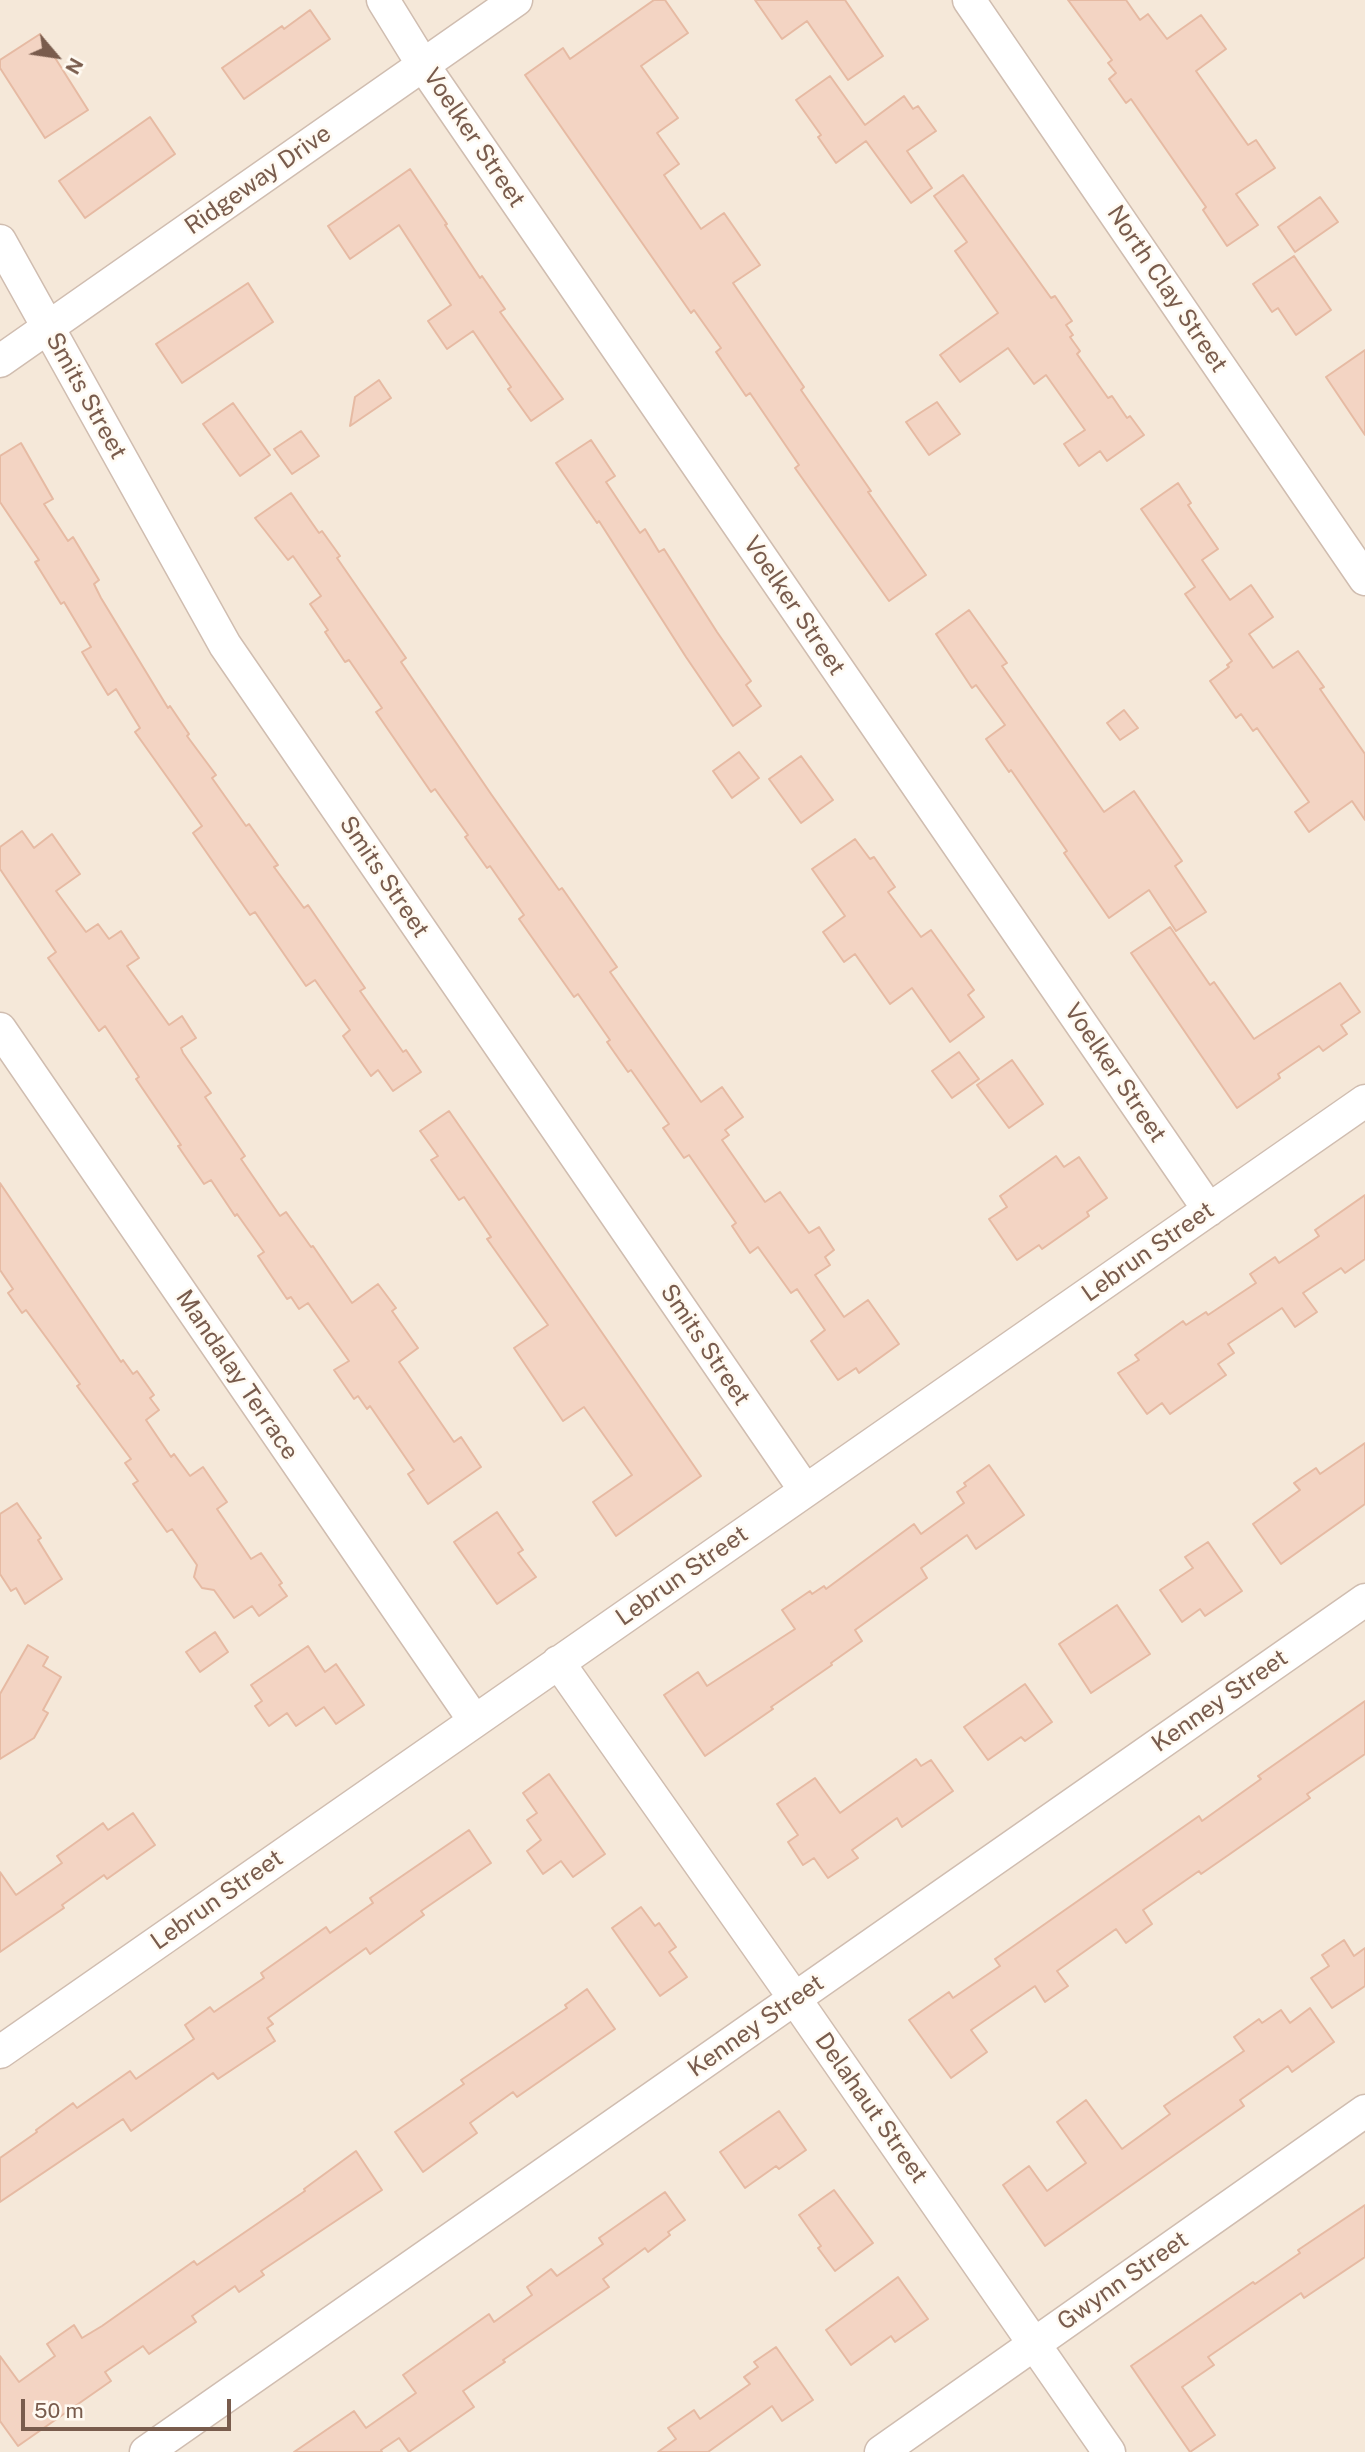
<!DOCTYPE html>
<style>
body{margin:0}
#map{position:relative;width:1365px;height:2452px;overflow:hidden;background:#fdf6eb;font-family:"Public Sans",sans-serif}
canvas{display:block}
.north{position:absolute;left:21px;top:21px;width:70px;height:70px;-webkit-text-stroke:5px #fffaf2;paint-order:stroke;rotate:119deg;font-size:19px;font-weight:700;line-height:28px;text-align:center;color:#795c4d}
.north::after{content:'';display:block;margin:auto;width:24px;height:32px;background:#795c4d;clip-path:polygon(50% 0,100% 100%,50% 72%,0 100%)}
.scale{position:absolute;left:21px;top:2399px;width:210px;height:32px;box-sizing:border-box;border:4px solid #795c4d;border-top:0;padding-left:9px;font-size:21px;line-height:24px;white-space:nowrap;color:#795c4d;-webkit-text-stroke:5px #fffaf2;paint-order:stroke}
</style>
<div id="map">
<canvas width="1365" height="2452"></canvas>
<div class="north">N</div>
<div class="scale">50 m</div>
</div>
<script>
const ctx = document.querySelector('canvas').getContext('2d');
ctx.lineJoin = 'round';
function fill(path, color) {
  ctx.fillStyle = color;
  ctx.fill(path, 'evenodd');
}
function strokePath(path, color, width, dash) {
  ctx.strokeStyle = color;
  ctx.lineWidth = width;
  ctx.lineCap = dash ? 'butt' : 'round';
  ctx.setLineDash(dash || []);
  ctx.stroke(path);
}
function label(font, color, halo, rows, align = 'center') {
  ctx.font = font + ' "Public Sans",sans-serif';
  ctx.lineWidth = 5;
  ctx.setLineDash([]);
  ctx.textBaseline = 'middle';
  ctx.strokeStyle = halo;
  ctx.fillStyle = color;
  for (const [text, x, y, turn = 0] of rows) {
    ctx.save();
    ctx.translate(x, y);
    ctx.rotate((+turn || 0) * Math.PI / 180);
    ctx.textAlign = isNaN(turn) ? turn : align;
    if (halo) ctx.strokeText(text, 0, 0);
    ctx.fillText(text, 0, 0);
    ctx.restore();
  }
}
fill(new Path2D(`
 M0,0h1365v2452h-1365z`), '#f5e8d9');
const building = new Path2D(`
 M654,0h11l23,33 -47,33 37,52 -21,15 22,31 -15,11 37,54 23,-16 36,52 -27,18 71,104 -3,3 70,101 -3,1 58,83 -37,26 -94,-133 4,-3 -49,-72 -4,3 -30,-44 5,-4 -27,-38 -3,3 -166,-238 38,-27 7,11z
 M755,0h90l38,56 -35,24 -41,-59 -25,18z
 M1068,0h58l14,20 8,-6 19,25 34,-24 25,34 -30,22 52,74 8,-5 19,28 -39,26 22,31 -31,21 -24,-36 3,-3 -75,-108 -5,4 -17,-24 7,-6 -8,-10 4,-3z
 M310,10l20,29 -86,60 -22,-31 60,-42 2,3z
 M40,34l48,76 -43,28 -45,-70v-8z
 M830,76l35,49 39,-29 9,13 5,-3 18,25 -29,20 25,37 -21,15 -45,-62 -30,22 -18,-26 3,-2 -25,-35z
 M150,117l25,37 -90,64 -26,-37z
 M410,169l37,55 -2,1 35,53 2,-2 23,33 -5,3 63,87 -32,22 -23,-32 3,-2 -38,-56 -26,18 -19,-28 23,-16 -52,-80 -49,34 -22,-33z
 M963,175l88,123 4,-2 17,25 -6,4 7,10 -3,2 10,14 -3,3 31,44 4,-2 15,22 3,-2 14,19 -37,26 -7,-10 -21,15 -15,-22 21,-14 -39,-55 -12,9 -26,-36 -48,34 -20,-27 58,-42 -43,-62 12,-9 -33,-46z
 M1320,197l18,25 -43,30 -17,-25z
 M1294,256l37,54 -35,25 -18,-27 -6,4 -19,-28z
 M248,283l25,39 -91,61 -26,-39z
 M1365,350v85l-39,-58z
 M379,380l12,18 -41,28 5,-29z
 M937,402l23,32 -31,21 -23,-33z
 M233,403l37,52 -30,21 -37,-52z
 M301,431l18,25 -27,18 -18,-25z
 M591,440l24,36 -9,6 34,51 5,-4 14,23 5,-3 53,83 34,49 -5,4 15,21 -28,20 -47,-69 -87,-136 -2,2 -41,-60z
 M21,443l32,56 -9,5 24,37 5,-4 26,43 -5,4 7,14 67,110 2,-2 19,28 -2,2 29,39 -4,3 34,48 3,-2 29,41 -4,2 30,41 4,-3 37,54 20,29 -5,3 43,61 3,-2 15,22 -28,19 -15,-21 -7,6 -28,-40 7,-6 -35,-50 -9,6 -51,-74 -5,3 -57,-82 9,-7 -67,-94 5,-4 -24,-39 -8,6 -26,-43 9,-5 -27,-45 -3,2 -26,-42 4,-2 -39,-58v-46z
 M1178,483l13,20 -3,2 30,44 -16,11 28,40 21,-15 22,32 -24,17 24,34 25,-17 26,36 -4,2 45,65v66l-13,-19 -43,31 -14,-20 14,-10 -52,-74 -4,3 -12,-17 -5,4 -26,-37 19,-14 -2,-2 5,-4 -47,-67 10,-7 -54,-78z
 M291,493l28,40 3,-2 18,25 -3,2 69,100 -5,4 90,132 68,96 3,-2 55,79 -7,5 91,130 21,-15 21,30 -18,13 4,5 -7,5 43,62 15,-10 29,41 10,-6 15,23 -9,7 5,8 -15,10 29,42 24,-17 31,44 -40,29 -3,-5 -18,12 -27,-39 14,-11 -28,-41 -6,4 -33,-46 -8,6 -18,-27 4,-3 -47,-68 -5,3 -21,-30 6,-4 -38,-54 -3,2 -21,-30 3,-2 -32,-46 -4,3 -55,-78 5,-4 -34,-49 -3,2 -22,-31 3,-2 -33,-46 -4,3 -55,-80 6,-4 -33,-48 -4,2 -20,-30 3,-2 -18,-26 11,-8 -28,-40 -5,4 -33,-42z
 M969,610l38,53 -5,3 102,146 30,-21 48,70 -7,5 31,46 -30,19 -27,-41 -40,28 -45,-65 3,-2 -56,-81 -2,2 -23,-33 19,-14 -29,-40 -4,3 -36,-54z
 M1124,710l14,18 -18,12 -13,-17z
 M739,752l20,26 -27,20 -19,-27z
 M801,756l32,44 -32,23 -32,-44z
 M22,831l12,17 18,-14 28,40 -24,17 30,41 12,-8 11,15 12,-8 18,27 -12,8 42,59 13,-9 14,22 -15,10 2,5 28,40 -6,4 40,59 -4,3 39,57 6,-4 25,35 2,-1 39,57 26,-19 18,24 -4,3 26,37 -19,14 55,80 7,-5 20,30 -53,37 -20,-30 6,-4 -44,-64 -3,3 -9,-13 -4,3 -20,-29 15,-9 -41,-58 -9,6 -8,-12 -4,2 -29,-43 6,-4 -27,-38 -2,2 -24,-36 -7,4 -26,-38 3,-1 -45,-66 3,-2 -34,-51 -6,5 -51,-73 8,-6 -56,-83v-22z
 M855,839l15,20 4,-2 21,30 -7,5 33,45 10,-7 43,60 -6,5 16,22 -34,25 -38,-54 -22,16 -35,-50 -11,8 -21,-30 22,-16 -33,-47z
 M1170,927l40,58 4,-3 40,57 86,-56 20,29 -19,13 6,9 -24,17 -4,-5 -41,28 2,4 -43,30 -106,-155z
 M959,1052l20,27 -27,19 -20,-27z
 M1012,1060l31,44 -34,24 -32,-43z
 M449,1111l252,365 -85,60 -23,-34 39,-27 -48,-68 -21,14 -49,-73 34,-23 -61,-86 4,-2 -27,-40 -5,3 -28,-40 7,-4 -18,-25z
 M1056,1156l8,11 15,-10 28,41 -20,14 2,4 -47,33 -3,-4 -22,15 -28,-41 18,-12 -7,-11z
 M0,1183l121,179 2,-2 10,14 4,-3 17,24 -4,3 9,12 -13,10 25,37 3,-3 16,22 13,-9 24,35 -10,7 34,50 10,-6 21,30 -3,2 8,11 -28,20 -7,-10 -18,12 -20,-28 -12,-2 -8,-11 3,-12 -25,-36 -5,3 -34,-48 5,-3 -13,-18 6,-4 -54,-73 3,-2 -29,-40 -25,-34 -4,3 -14,-20 5,-4 -13,-19z
 M1365,1195v64l-20,14 -4,-5 -38,25 14,19 -22,15 -13,-19 -54,36 6,9 -16,11 8,11 -56,39 -8,-11 -15,11 -29,-41 21,-13 -4,-5 48,-34 3,4 20,-13 2,3 48,-32 -6,-9 25,-17 4,6 40,-27 -4,-6z
 M1365,1443v61l-84,60 -28,-40 47,-34 -6,-7 22,-15 4,6z
 M989,1465l35,50 -48,34 -9,-14 -46,33 6,10 -72,52 7,11 -31,22 1,2 -61,42 2,2 -68,47 -41,-61 34,-23 9,14 88,-57 -13,-19 28,-19 2,3 12,-8 2,3 88,-65 7,10 43,-31 -7,-11 9,-6 -2,-3z
 M17,1503l24,35 -3,2 24,39 -37,25 -9,-16 -5,3 -11,-17v-60z
 M497,1512l26,38 -5,3 18,24 -39,27 -43,-62z
 M1208,1542l34,49 -37,25 -5,-7 -18,13 -22,-32 33,-22 -8,-11z
 M1117,1605l33,49 -59,39 -32,-49z
 M215,1632l13,20 -28,20 -14,-20z
 M28,1645l20,12 -5,9 18,11 -18,33 5,3 -14,25 -34,21v-65z
 M308,1646l17,26 11,-8 28,41 -28,19 -12,-17 -28,19 -9,-13 -18,13 -14,-20 7,-5 -11,-16z
 M1025,1684l27,38 -27,19 -4,-4 -33,23 -24,-33z
 M1365,1701v53l-58,40 3,4 -83,58 -26,18 -2,-3 -56,39 9,14 -26,19 -10,-14 -59,42 11,15 -23,16 -10,-16 -64,44 16,22 -36,26 -42,-58 40,-28 4,6 47,-32 -5,-7 204,-143 3,5 59,-42 -3,-3z
 M916,1759l5,7 10,-6 22,31 -51,36 -5,-9 -45,32 6,8 -30,20 -14,-20 -11,7 -15,-23 10,-7 -21,-31 38,-26 25,35z
 M549,1774l56,80 -32,23 -12,-16 -18,13 -16,-23 14,-11 -14,-20 10,-7 -14,-20z
 M133,1813l22,32 -48,34 -3,-4 -42,30 2,3 -64,44v-80l16,23 46,-32 -5,-7 46,-33 5,7z
 M469,1830l22,33 -70,48 3,4 -54,39 -4,-6 -98,70 5,6 -6,4 8,13 -57,38 -5,-6 -82,58 -8,-12 -123,83v-44l37,-26 -1,-2 37,-27 4,5 53,-37 6,8 58,-40 -9,-14 25,-18 4,5 50,-34 -3,-5 65,-46 4,6 43,-30 -3,-5z
 M641,1907l14,19 4,-3 17,24 -7,5 18,25 -27,19 -48,-68z
 M1344,1940l10,16 11,-8v38l-33,22 -21,-30 18,-12 -7,-11z
 M587,1989l28,40 -98,68 -4,-5 -43,31 7,10 -54,39 -28,-40 69,-48 -3,-4 106,-72 -2,-3z
 M1310,2008l24,34 -42,30 -4,-6 -48,34 4,6 -199,140 -42,-61 26,-19 18,25 39,-28 -29,-41 29,-22 36,49 48,-35 -6,-8 80,-55 -10,-14 25,-18 3,4 19,-13 9,13z
 M779,2111l27,39 -27,19 -3,-3 -31,22 -25,-36z
 M356,2151l26,39 -121,81 3,4 -25,17 -4,-6 -43,30 4,6 -47,32 -6,-8 -38,26 6,9 -93,65 -18,-25v-65l19,26 36,-26 -8,-12 27,-19 8,13 20,-12 92,-65 3,4 108,-74 -1,-2z
 M834,2190l39,53 -38,28 -17,-23 3,-2 -22,-31z
 M665,2192l20,28 -17,12 2,3 -22,17 -3,-4 -42,31 6,8 -106,73 2,2 -42,29 11,16 -65,45 -10,-14 -18,12 1,2h-88l60,-41 12,17 50,-35 -13,-18 86,-61 5,8 38,-27 -5,-8 24,-18 6,7 46,-32 -4,-6z
 M1365,2205v52l-61,41 -3,-5 -93,64 6,8 -32,22 33,48 -25,17 -59,-86 122,-84 2,2 45,-31 -2,-3z
 M898,2277l30,42 -33,23 -4,-6 -40,29 -25,-35z
 M776,2347l37,53 -31,21 -10,-15 -64,46h-50l18,-13 -8,-11 26,-18 6,9 50,-35 -6,-7 14,-10 -4,-5z`);
fill(building, '#f3d4c3');
strokePath(building, '#e6baa3', 2);
const street = new Path2D(`
 M383,0l40,65 786,1145
 M969,0l396,579
 M0,241l225,404 580,845
 M0,361l516,-361
 M0,1029l474,691
 M558,1662l237,337 314,453
 M0,2052l1365,-951
 M146,2452l1219,-852
 M881,2452l484,-341`);
strokePath(street, '#d0bdb0', 35);
strokePath(street, '#fff', 32);
label('24px', '#795c4d', '#fffaf2', [
 ["Voelker Street",474,138,56],
 ["Ridgeway Drive",258,180,-35],
 ["North Clay Street",1167,289,56],
 ["Smits Street",86,396,61],
 ["Voelker Street",794,606,56],
 ["Smits Street",384,877,56],
 ["Voelker Street",1115,1073,56],
 ["Lebrun Street",1148,1252,-35],
 ["Smits Street",705,1345,56],
 ["Mandalay Terrace",237,1375,56],
 ["Lebrun Street",682,1576,-35],
 ["Kenney Street",1220,1701,-35],
 ["Lebrun Street",217,1900,-35],
 ["Kenney Street",756,2026,-35],
 ["Delahaut Street",871,2108,55],
 ["Gwynn Street",1123,2281,-35]
]);
</script>
